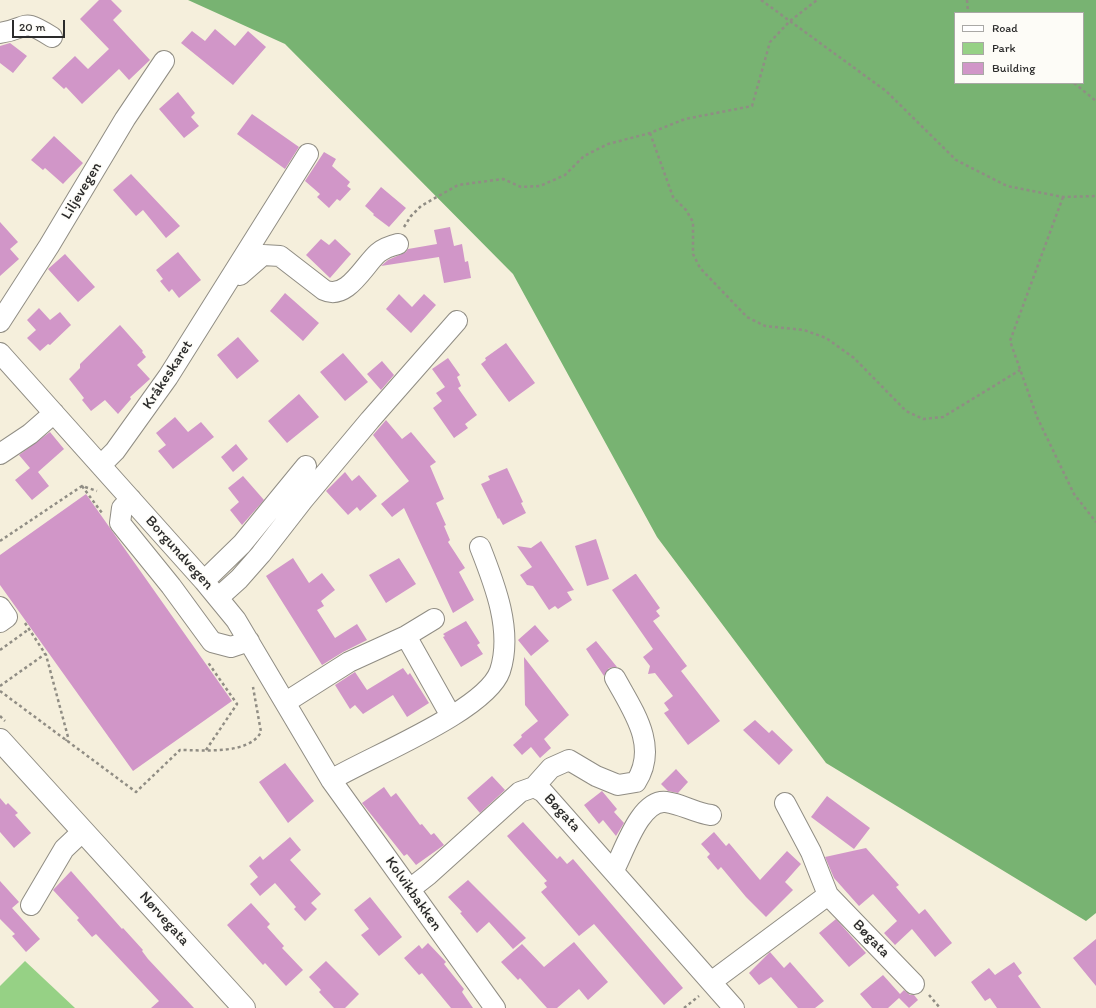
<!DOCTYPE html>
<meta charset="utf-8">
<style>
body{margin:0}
#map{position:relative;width:1096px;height:1008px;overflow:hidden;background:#f5efdc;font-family:Itim,sans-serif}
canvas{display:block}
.legend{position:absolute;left:954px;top:12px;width:130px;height:72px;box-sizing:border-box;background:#fdfcf7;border:1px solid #a9a8a5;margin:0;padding:5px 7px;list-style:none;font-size:12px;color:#2b2b2b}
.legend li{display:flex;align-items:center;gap:8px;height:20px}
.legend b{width:20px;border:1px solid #a9a8a5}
.scale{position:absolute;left:12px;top:20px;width:53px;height:18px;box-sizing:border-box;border:2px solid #2b2b2b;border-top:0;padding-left:5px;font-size:12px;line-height:14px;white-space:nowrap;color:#2b2b2b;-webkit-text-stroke:3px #fdfcf7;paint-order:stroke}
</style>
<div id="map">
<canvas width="1096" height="1008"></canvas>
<ul class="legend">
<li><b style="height:5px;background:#fff"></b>Road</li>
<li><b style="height:11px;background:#96d185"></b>Park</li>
<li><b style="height:11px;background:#d196c8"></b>Building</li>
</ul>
<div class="scale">20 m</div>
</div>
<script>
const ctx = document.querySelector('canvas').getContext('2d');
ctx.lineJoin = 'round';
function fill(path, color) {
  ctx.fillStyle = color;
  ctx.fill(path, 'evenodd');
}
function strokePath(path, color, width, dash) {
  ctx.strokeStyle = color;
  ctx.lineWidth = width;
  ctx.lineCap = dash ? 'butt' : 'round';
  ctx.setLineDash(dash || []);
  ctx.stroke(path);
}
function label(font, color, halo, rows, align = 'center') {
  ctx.font = font + ' Itim,sans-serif';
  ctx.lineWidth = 3;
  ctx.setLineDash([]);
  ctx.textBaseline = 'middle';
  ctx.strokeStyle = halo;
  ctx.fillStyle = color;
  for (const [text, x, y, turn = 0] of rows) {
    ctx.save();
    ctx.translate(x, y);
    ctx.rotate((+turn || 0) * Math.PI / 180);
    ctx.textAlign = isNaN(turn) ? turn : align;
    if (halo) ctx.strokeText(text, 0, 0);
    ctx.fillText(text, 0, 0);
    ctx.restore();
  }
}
fill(new Path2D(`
 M25,961l50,47h-75v-22z`), '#96d185');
fill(new Path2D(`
 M188,0h908v913l-10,8 -260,-158 -169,-226 -144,-263 -228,-230zM955,13h128v70h-128z`), '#78b372');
fill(new Path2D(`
 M99,0h12l11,11 -9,9 37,40 -21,20 -10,-11 -37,35 -16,-17 -2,2 -12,-11 23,-22 13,13 21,-20 -29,-30z
 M215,29l20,17 13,-15 18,16 -33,38 -52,-42 11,-12 13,10z
 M10,43l17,13 -14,17 -13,-10v-17z
 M178,92l17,21 -4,4 8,9 -15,12 -25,-29z
 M252,114l47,33 -14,22 -48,-35z
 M54,136l29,27 -20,21 -18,-16 -2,2 -12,-10z
 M324,152l12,7 -4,7 18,16 -3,4 4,3 -11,12 -3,-2 -8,9 -12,-11 3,-3 -15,-13z
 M131,174l49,52 -14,12 -23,-28 -7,6 -23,-26z
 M381,187l25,21 -17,19 -16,-12 1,-1 -9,-8z
 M0,222l18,20 -8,7 9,10 -19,17z
 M450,227l4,19 8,-2 3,18 3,-1 3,17 -27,5 -5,-26 -58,9 7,-6 18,-8 2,-3 29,-5 -3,-14z
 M321,239l8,6 6,-6 16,15 -21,24 -24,-23z
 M178,252l23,28 -22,18 -7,-9 -3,3 -9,-11 3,-2 -7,-9z
 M65,254l30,33 -17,15 -30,-33z
 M285,293l34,30 -16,18 -33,-30z
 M399,294l13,13 12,-13 12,11 -25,28 -25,-24z
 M39,308l11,12 10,-8 11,13 -21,20 -2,-1 -8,7 -13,-13 9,-8 -9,-10z
 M120,325l23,26 -1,1 4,5 -9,8 13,14 -20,18 1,2 -13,15 -13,-14 -14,11 -9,-11 2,-2 -15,-19 11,-11v-4z
 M238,337l21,24 -22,18 -20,-24z
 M506,343l29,40 -26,19 -28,-38 5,-4 -1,-2z
 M343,353l25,29 -23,19 -25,-29z
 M448,358l12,17 -3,2 4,9 -3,2 19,27 -12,9 3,4 -14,10 -21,-30 9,-7 -6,-8 9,-6 -13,-18z
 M382,361l12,14 -13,15 -14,-16z
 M299,394l20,23 -32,26 -19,-22z
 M175,417l13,15 13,-10 13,15 -41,32 -15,-18 8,-6 -10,-12z
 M386,420l16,19 9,-7 25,30 -6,4 14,33 -8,4 10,22 -2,1 6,14 -2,2 17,26 -6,4 15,28 -21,13 -49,-105 -12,9 -11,-13 28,-23 -36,-46z
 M50,432l14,17 -26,23 11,14 -17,14 -17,-20 15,-12 -11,-13z
 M236,444l12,15 -15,13 -12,-15z
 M507,468l16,34 -2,1 5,10 -23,12 -4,-7 -1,1 -17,-35 9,-4 -2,-4z
 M345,472l7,9 7,-6 18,21 -17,15 -3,-4 -9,8 -22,-24z
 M243,476l21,24 -22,25 -12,-15 9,-8 -11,-14z
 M86,494l146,207 -99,70 -133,-186v-30z
 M596,539l13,40 -22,7 -12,-40z
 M541,541l33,49 -7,2 5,8 -14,9 -3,-3 -6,4 -16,-24 -6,-1 -7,-10 12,-8 -15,-21 14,2z
 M293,558l16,25 13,-10 13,17 -14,11 3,5 -7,4 18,28 22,-14 10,16 -24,12 -21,13 -56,-89z
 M399,558l17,26 -30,19 -17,-28z
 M635,574h1l24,34 -4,3 4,5 -7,5 34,45 -6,5 39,50 -32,24 -24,-32 5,-3 -5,-7 9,-7 -18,-23 -7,1 2,-8 -7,-9 10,-8 -41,-59z
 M466,621l14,22 -3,2 6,9 -22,13 -18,-30 2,-1 -2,-2z
 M535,625l14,16 -18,15 -13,-16z
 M596,641l21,26 -8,1 -5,8 -18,-27z
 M524,657l45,58 -25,24 7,9 -11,10 -9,-11 -9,8 -9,-10 9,-8 -1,-2 17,-14 -13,-16z
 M403,668l5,7 2,-2 19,30 -22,14 -14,-22 -30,19 -8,-9 -5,4 -15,-24 20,-13 12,18z
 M755,720l14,13 3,-3 21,20 -14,15 -36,-35z
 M285,763l29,38 -26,22 -29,-41z
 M676,769l12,13 -10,11 -10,-2 -7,-7z
 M492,776l13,14 -25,23 -13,-15z
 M384,787l7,10 5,-4 24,32 2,-1 9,11 3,-2 10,12 -28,20 -9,-11 -3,2 -42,-53z
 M602,791l15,18 -3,3 10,11 -8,13 -13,-16 -4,4 -15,-19z
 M827,796l43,32 -16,21 -43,-32z
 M0,798l6,7 2,-2 10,10 -3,2 16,18 -17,15 -14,-16z
 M523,822l34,37 3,-3 7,8 6,-5 110,129 -19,17 -70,-81 -15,12 -38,-44 6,-5 -3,-4 3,-2 -40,-45z
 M714,832l12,14 3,-3 31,37 27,-29 14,13 -16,18 8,8 -27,27 -20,-20 -25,-30 -3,3 -11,-13 3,-3 -9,-10z
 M290,837l11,13 -11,10 31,34 -10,9 6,6 -12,12 -11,-12 2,-2 -21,-24 -15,13 -10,-12 8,-7 -9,-11 11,-10 3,4z
 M866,848l33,37 -3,2 23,27 6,-5 27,34 -17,14 -23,-28 -17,16 -11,-12 13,-12 -24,-27 -14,12 -25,-28 -9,-21z
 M71,871l51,58 1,-1 20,22 -1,1 6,8 46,49h-43l8,-7 -63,-67 -4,3 -15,-17 2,-2 -26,-28z
 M468,880l58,58 -13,11 -24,-27 -12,11 -17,-20 2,-1 -14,-15z
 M0,881l19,21 -7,6 28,31 -14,13 -14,-16 3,-2 -15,-15z
 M370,897l32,40 -23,19 -18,-21 8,-6 -15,-19z
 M251,903l19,21 -3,3 17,19 -2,2 21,22 -17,16 -21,-23 -2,2 -36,-40z
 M836,919l30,34 -17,14 -30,-34z
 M1096,939v47l-23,-28z
 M574,942l34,40 -20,18 -9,-11 -22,19h-10l-27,-30 -2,2 -17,-18 21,-18 22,23z
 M428,943l18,19 -2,2 20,25 -2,3 11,16h-22l-29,-35 -3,2 -15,-17 15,-13 3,4z
 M770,952l14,16 6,-6 34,39 -9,7h-17l-27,-31 -12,8 -10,-12z
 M326,961l33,33 -14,14h-11l-15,-16 2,-2 -12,-13z
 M1014,962l8,11 -4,3 23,32h-44l-7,-10 -5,3 -14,-19 18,-14 6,7z
 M883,975l17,19 4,-4 6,5h4l4,5 -9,8 -10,-10 -11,10h-16l-12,-14z`), '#d196c8');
const minor = new Path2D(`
 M0,33c31,-5 20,-16 52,4
 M240,275l23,-20 17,1 44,34c23,11 40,-25 54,-37 6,-5 12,-7 20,-9
 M0,322l49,-76 76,-127 39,-58
 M0,353l204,228 32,39 95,160 164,228
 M0,454l30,-20 24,-21
 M101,465l14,-14 53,-74 140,-223
 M131,499l-9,9 -2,15 51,63 41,56 19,5 18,-6
 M204,581l38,-37 64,-78
 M219,597l20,-18 22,-25 42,-54 67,-80 87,-99
 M0,607l7,10 -7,5
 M406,636l45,80
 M286,702l63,-40 57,-26 28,-17
 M331,780c38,-23 155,-69 169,-109 13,-40 -5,-86 -20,-124
 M534,787l9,5 191,216
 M785,803l26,49 17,43 86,89
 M614,870c10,-18 26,-71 52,-68 16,2 29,11 45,13
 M410,889l18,-14 92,-83 14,-5 17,-19 18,-8 27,16 22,9 18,-3c23,-36 -3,-71 -21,-104
 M31,905l33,-56 19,-18
 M711,982l117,-87`);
const major = new Path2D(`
 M0,740l244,268`);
strokePath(minor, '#908d84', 22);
strokePath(major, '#908d84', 24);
strokePath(new Path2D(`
 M761,0l125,91 70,69 51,26 56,11 33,-1
 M967,0l1,13
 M1074,83l22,18
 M650,133l23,64 13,13 7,12v32l7,14 47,49 18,9 39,4 22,8 28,20 52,53 17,8 20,-2 77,-47
 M1063,197l-53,144 27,76 37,77 22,28
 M404,227l7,-11 10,-10 37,-21 45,-6 18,8 19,-1 25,-11 19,-19 24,-12 42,-11 35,-14 67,-13 18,-64 20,-21 27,-21
 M82,486l20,27
 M0,541l82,-55 15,5
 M25,623l21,32 22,82 -2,4
 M0,650l29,-21
 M0,686l45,-32
 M0,691l136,101 44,-42c23,0 69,5 81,-18l-8,-45
 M0,716l5,5
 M206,750l31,-46 -30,-43
 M929,995l11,13
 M684,1008l15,-12`), '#908d84', 2.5, [3, 3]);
strokePath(minor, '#fff', 20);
strokePath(major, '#fff', 22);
label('15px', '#2b2b2b', '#fdfcf7', [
 ["Liljevegen",82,191,-59],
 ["Kråkeskaret",168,375,-57],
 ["Borgundvegen",179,553,48],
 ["Bøgata",562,813,47],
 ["Kolvikbakken",413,894,55],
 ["Nørvegata",164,919,48],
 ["Bøgata",871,939,46]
]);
</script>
